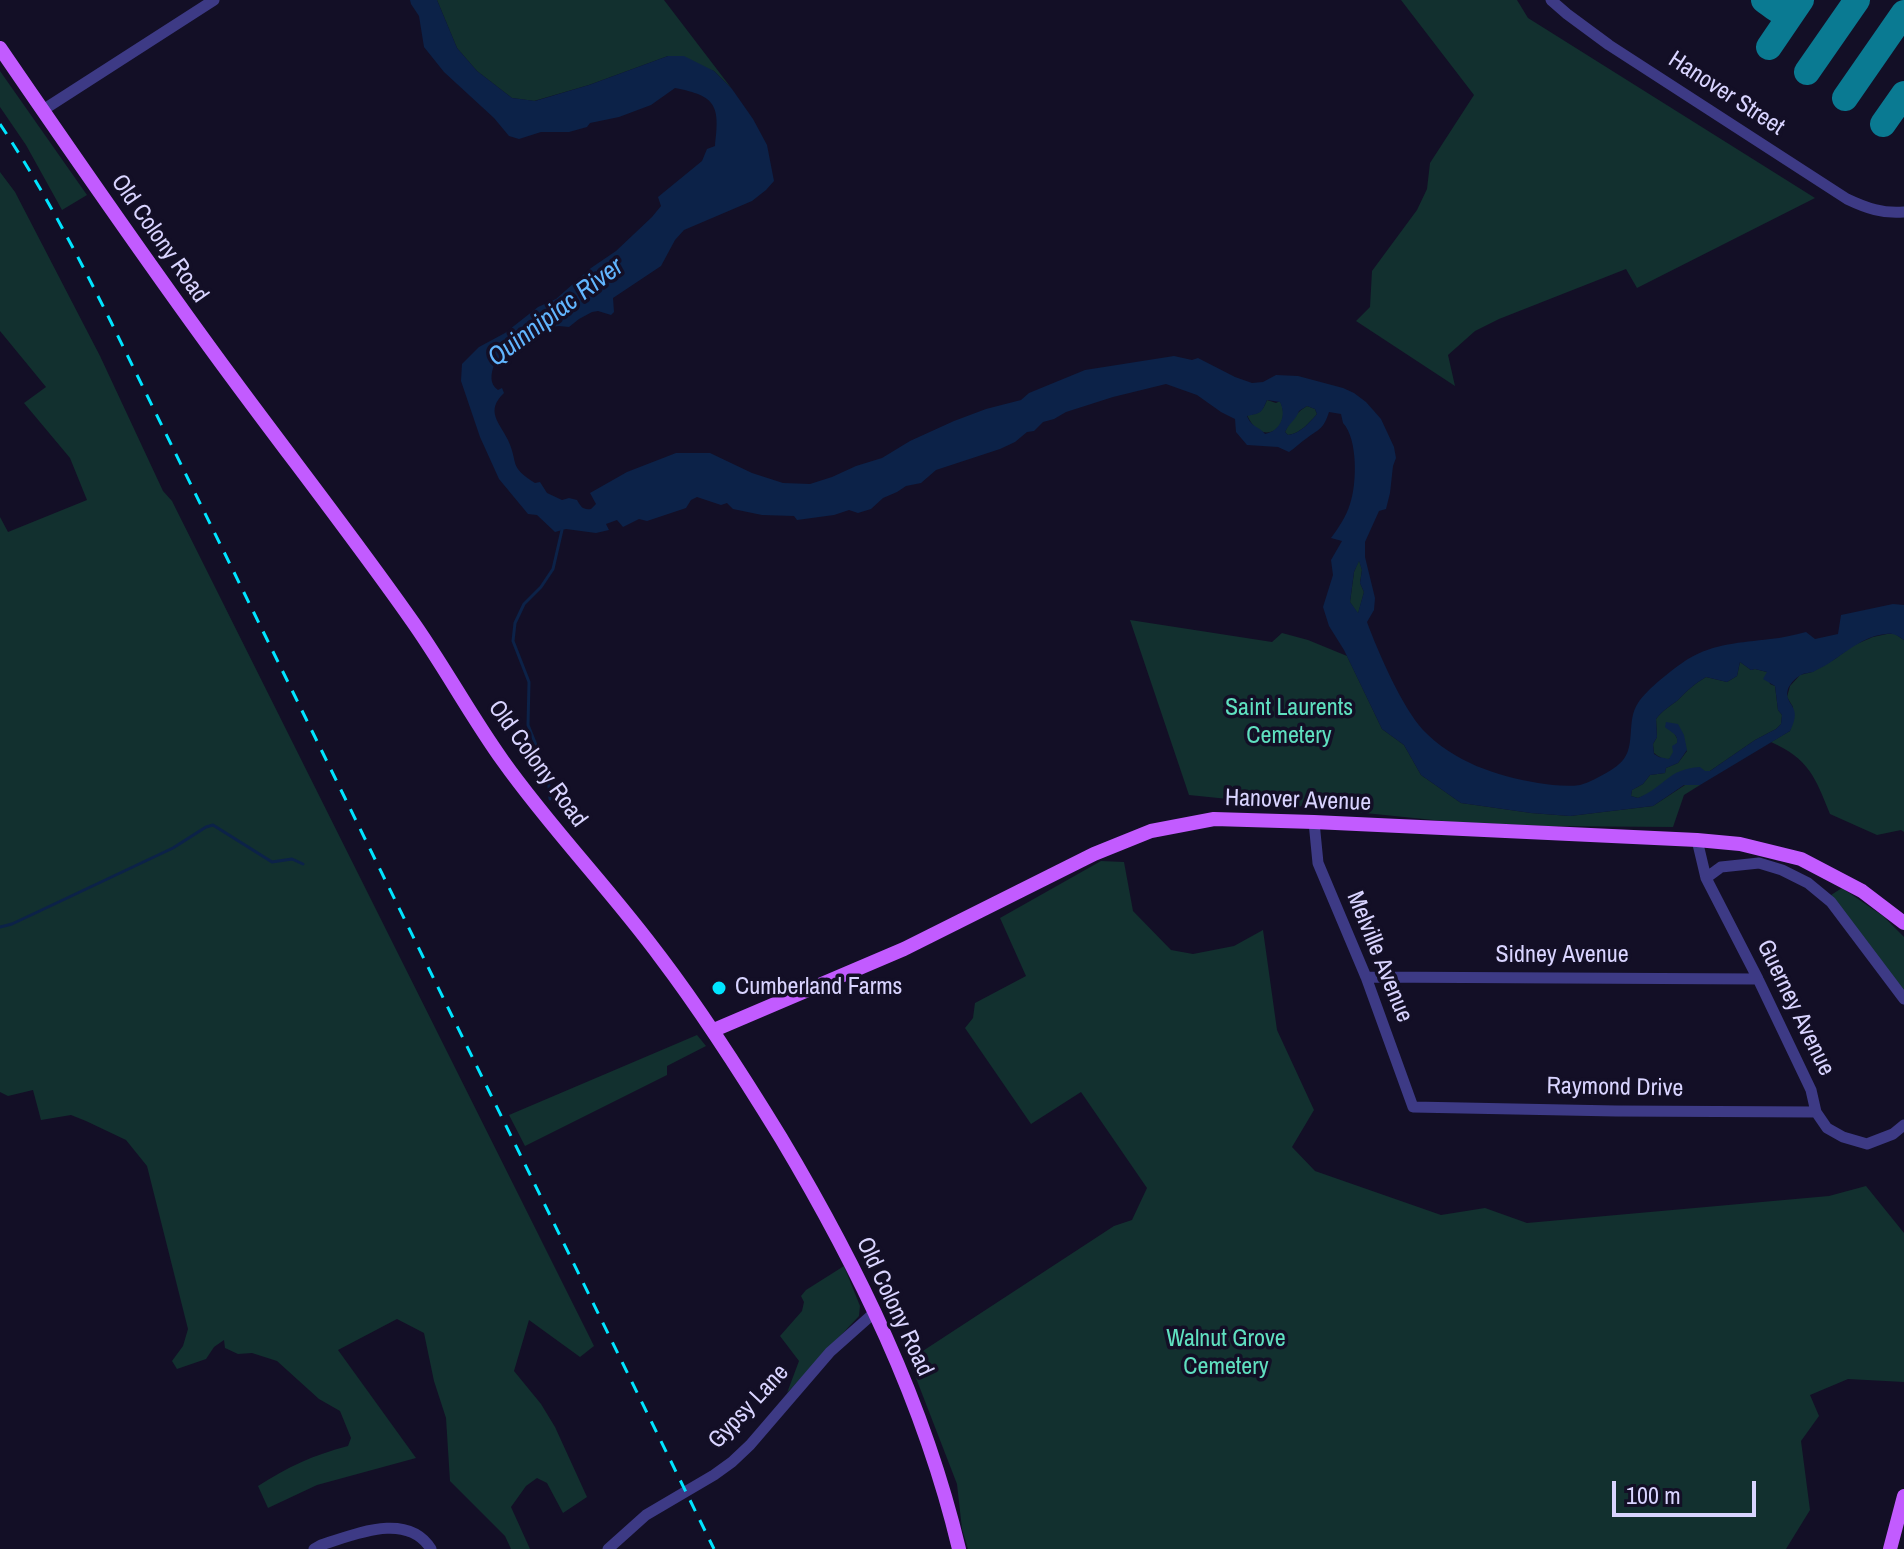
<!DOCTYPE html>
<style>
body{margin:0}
#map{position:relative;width:1904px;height:1549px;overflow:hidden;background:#130f26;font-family:"Archivo Narrow",sans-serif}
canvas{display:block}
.scale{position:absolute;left:1612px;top:1481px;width:144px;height:36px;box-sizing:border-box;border:4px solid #d9d4ff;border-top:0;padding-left:10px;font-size:24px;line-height:28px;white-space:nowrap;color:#d9d4ff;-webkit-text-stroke:6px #130f26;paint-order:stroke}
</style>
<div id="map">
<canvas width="1904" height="1549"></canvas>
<div class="scale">100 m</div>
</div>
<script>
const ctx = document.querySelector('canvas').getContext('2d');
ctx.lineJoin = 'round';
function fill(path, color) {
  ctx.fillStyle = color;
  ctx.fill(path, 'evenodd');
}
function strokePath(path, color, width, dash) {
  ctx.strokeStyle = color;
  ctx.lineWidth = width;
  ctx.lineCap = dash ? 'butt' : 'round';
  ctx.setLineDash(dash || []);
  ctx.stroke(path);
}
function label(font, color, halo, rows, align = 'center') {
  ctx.font = font + ' "Archivo Narrow",sans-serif';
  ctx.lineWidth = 7;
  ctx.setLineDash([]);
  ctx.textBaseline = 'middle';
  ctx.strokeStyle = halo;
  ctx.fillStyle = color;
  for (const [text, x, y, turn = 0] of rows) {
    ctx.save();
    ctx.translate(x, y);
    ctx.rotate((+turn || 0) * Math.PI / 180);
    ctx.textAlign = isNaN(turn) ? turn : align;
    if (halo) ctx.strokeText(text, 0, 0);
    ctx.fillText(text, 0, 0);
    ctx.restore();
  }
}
fill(new Path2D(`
 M437,0h227l68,89 -18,-18 -46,-15 -79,29 -55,16 -22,-3 -35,-27 -20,-23z
 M1401,0h116l11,18 287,180 -178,90 -11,-19 -127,50 -24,12 -27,24 7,31 -99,-65 14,-14 2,-36 45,-61 10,-21 3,-26 44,-68z
 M0,71l87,124 -25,15 -36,-65 -26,-38z
 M0,172l15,20 85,164 63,135 9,10 422,845 -14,11 -51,-37 -15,51 27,33 14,23 32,70 -24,16 -16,-30 -10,-5 -11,8 -15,21 19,42h-19l-6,-13 -55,-55 -4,-63 -12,-37 -10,-48 -27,-14 -59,31 78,108 -99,27 -49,23 -10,-22c30,-19 55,-31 90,-40l3,-8 -11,-27 -21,-12 -42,-38 -25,-8 -14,1 -13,-6 -1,-8 -10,7 -8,12 -29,10 -5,-8 11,-15 5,-17 -41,-163 -21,-26 -40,-19 -15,-6 -30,5 -8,-30 -25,6 -8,-4v-575l8,15 79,-32 -17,-42 -46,-55 22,-16 -46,-56z
 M1267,400l9,3 4,-2c13,26 -18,48 -33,14 13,-1 15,-3 20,-15z
 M1307,406l8,3 2,5c-8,9 -16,19 -29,21l-3,-3c4,-10 13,-21 22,-26z
 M1359,560l3,10 -2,13 4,9 -6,22 -8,-12 4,-30z
 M1130,620l142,22 10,-9 26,7 39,16 35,73 22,16 17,30 40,28 70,10 39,3 83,-10 32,-21h15l-16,10 -11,32 -127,-1 -93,-4 -264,-27z
 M1887,634h8l9,6v192l-3,-2 -24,5 -47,-21c-15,-37 -21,-55 -59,-72l19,-11 3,-24 -6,-10 3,-11 10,-11 12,-3 23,-13 17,-13 21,-9z
 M1740,662l11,8 4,-1 12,3 3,12 5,2 3,24 4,5 -1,9 -5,5 -21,11 -45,31 -72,27 -7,-2 1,-6 11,-6 7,-9 15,-2 1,-5 12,-5 9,-12 -13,-18 4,7 -6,17c-5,5 -13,0 -18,-4l-1,-9 4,-7 -1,-18c8,-10 13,-12 22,-19 9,-9 16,-16 28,-23l21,5 10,-6z
 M1101,861l23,1 9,49 38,39 22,4 41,-8 29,-16 14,100 37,80 -22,37 23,24 126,44 44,-7 42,15 302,-27 37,-10 38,47v149l-56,-3 -38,16 9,21 -18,25 9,69 -24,39h-818l-6,-20 -5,-45 -48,-124 205,-134 18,-6 15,-32 -66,-96 -50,32 -66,-96 8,-10 2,-15 51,-27 -26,-58z
 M1842,888l41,28 21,21v61l-73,-103z
 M697,1035l9,11 -39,20v9l-142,71 -16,-31z
 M844,1266l16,40 -1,10 -72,77 12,-32 -19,-25 22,-25 2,-9 -3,-6 5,-6z`), '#12302f');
fill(new Path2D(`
 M410,0h27l20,48 20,23 35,27 23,3 54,-16 79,-29h16l30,15 18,18 21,30 14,26 7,36 -8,9 -14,11 -68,29 -9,10 -14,26 -48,32 1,14 -3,3 -13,-4 -6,1 -13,7 -10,8 -10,-1 -16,2 -49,37c-3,9 -5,19 4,25l4,-2 2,5c-19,18 -5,29 4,47 11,24 0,26 27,43l5,-1 7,11 15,7 7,-2 8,2c4,7 6,10 14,9l5,-5 -6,-11 37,-21 49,-19h34l42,20 31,10 27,1 22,-7 24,-11 26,-8 28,-17 44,-20 32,-12 35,-9 8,-7 56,-23 89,-14 18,4 6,-2 37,19 17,6 11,-1 13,-7 22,1 45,12 11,5 12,9 15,17 13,28 2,11 -3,8 -3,27 -4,16 -7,2 -14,31v15l10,41 -1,12 -7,12c11,30 35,85 56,108 31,32 73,46 115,53 13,2 29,4 42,2 9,-2 31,-14 38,-20 20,-15 7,-43 20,-62 8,-13 36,-35 50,-44 27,-16 52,-16 82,-20 12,-1 24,-4 36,-7l9,7 23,-5 3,-19 52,-11 11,1v35c-6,-4 -10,-7 -18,-6 -21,2 -34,14 -51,25 -6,5 -15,9 -22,13 -4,1 -9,1 -12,3 -6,3 -11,9 -13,14 -5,17 16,15 2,42l-90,54h-16l-31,21 -83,10 -39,-3 -70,-10 -40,-28 -17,-30 -22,-16 -38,-79 -15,-24 -6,-19 10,-32 -2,-15 11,-19 -11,-3c8,-11 15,-21 19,-34 7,-20 8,-65 -7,-81l-2,-9 -12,-2c-6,18 -9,16 -22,26 -6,4 -12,10 -18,14l-11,-5 -31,-2 -11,-13 -1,-13 -14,-7 -24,-17 -31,-11 -53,13 -47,15 -12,7 -11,3 -9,9 -7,1 -12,10 -15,7 -64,21 -15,13 -15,3 -9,6 -14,6 -12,11 -13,4 -9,-3 -15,5 -37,5 -3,-4 -32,-1 -29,-6 -6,-6 -6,2 -24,-8 -6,3 -5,8 -39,13 -8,-2 -16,8 -6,-7 -11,4 3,6 -13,3 -30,-4 -11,3 -18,-17 -9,-1 -29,-35 -19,-42 -19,-56 1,-17 17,-17 26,-14 33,-26 18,-8 35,-31 25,-17 36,-34 9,-11 -3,-9 44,-36 5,-12 8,-3c5,-40 2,-50 -40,-58l-24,17 -32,12 -29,6 -3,4 -18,5h-28l-22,7 -10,-3 -15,-18 -50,-46 -20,-25 -5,-31 -8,-12zM1267,400l13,2c7,14 0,29 -15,32 -6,-8 -13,-6 -18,-18 14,-3 14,-2 20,-16zM1307,406l8,3 2,5c-8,9 -16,19 -29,21l-3,-3c4,-9 11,-12 14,-21zM1359,561l3,9 -2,13 4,9 -6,21 -8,-11 4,-30zM1740,662l11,8 4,-1 12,3 -4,7 12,7 3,24 4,5 -1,9 -5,5 -21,11 -45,31h-5l-5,-4c-33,2 -35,20 -62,31l-7,-2 1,-6 11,-6 7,-9 15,-2 1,-5 12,-5 9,-13 -3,-15 -6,-11 -12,-2 -1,5c5,5 14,7 12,16l-5,3 1,6 -4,7 -10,-2 -5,-3 -1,-10 4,-7 -1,-18c8,-10 13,-12 22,-19 9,-9 16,-16 28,-23l21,5 10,-6z`), '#0c2248');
strokePath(new Path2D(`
 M550,799l-2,-24 -20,-50 1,-43 -16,-41 2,-18 9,-19 17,-17 12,-18 9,-39
 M0,927l12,-3 161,-76 33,-21 7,-2 59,37 20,-3 11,5`), '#0c2248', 3);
strokePath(new Path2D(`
 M1764,0c10,7 18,17 30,10
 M1769,47l32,-47
 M1807,72l50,-72
 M1845,98l59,-85
 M1883,124l21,-30`), '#0a7a92', 26);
strokePath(new Path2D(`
 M1551,0l16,14 42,31 238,154c19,9 36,15 57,13
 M43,110l171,-110
 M1314,822l4,41 48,114 47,130 203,4 200,1
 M1697,840l9,38 52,101 53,111 5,22 11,16 16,9 24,7 26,-10 11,-9
 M1706,878l15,-11 38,-4 23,7 26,13 23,19 73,97
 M1366,977l392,2
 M314,1549l7,-4c33,-10 86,-34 110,4
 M608,1549l38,-34 68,-40 18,-13 18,-17 80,-93 45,-40`), '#3d3a85', 11);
strokePath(new Path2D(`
 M0,48c76,111 153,223 233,331 59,80 120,158 177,239 33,46 60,97 93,143 49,69 108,129 158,197 44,58 82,118 120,180 77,129 143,264 178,411
 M714,1030l190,-81 190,-95 57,-23 63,-12 100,3 383,18 43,4 61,15 61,32 42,32
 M1890,1549l14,-53`), '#c25bff', 14);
strokePath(new Path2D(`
 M0,124c42,63 77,130 111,198l603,1227`), '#00e5ff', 3, [12, 10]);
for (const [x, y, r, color] of [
 [719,988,8,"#00e5ff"]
]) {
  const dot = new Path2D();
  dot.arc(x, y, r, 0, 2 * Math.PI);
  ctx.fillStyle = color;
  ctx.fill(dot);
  strokePath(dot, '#130f26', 3);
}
label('24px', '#d9d4ff', '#130f26', [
 ["Hanover Street",1726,94,33],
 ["Old Colony Road",159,239,55],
 ["Old Colony Road",537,764,54],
 ["Hanover Avenue",1298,801,2],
 ["Sidney Avenue",1562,956],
 ["Melville Avenue",1379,957,68],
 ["Guerney Avenue",1795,1008,64],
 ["Raymond Drive",1615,1088,1],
 ["Old Colony Road",894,1307,65],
 ["Gypsy Lane",749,1407,-47]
]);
label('24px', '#5fe0c0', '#130f26', [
 ["Saint Laurents",1289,709],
 ["Cemetery",1289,737],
 ["Walnut Grove",1226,1340],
 ["Cemetery",1226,1368]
]);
label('24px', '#d9d4ff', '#130f26', [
 ["Cumberland Farms",735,988]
], 'left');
label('italic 26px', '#62b6ff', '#130f26', [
 ["Quinnipiac River",556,313,-37]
]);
</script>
